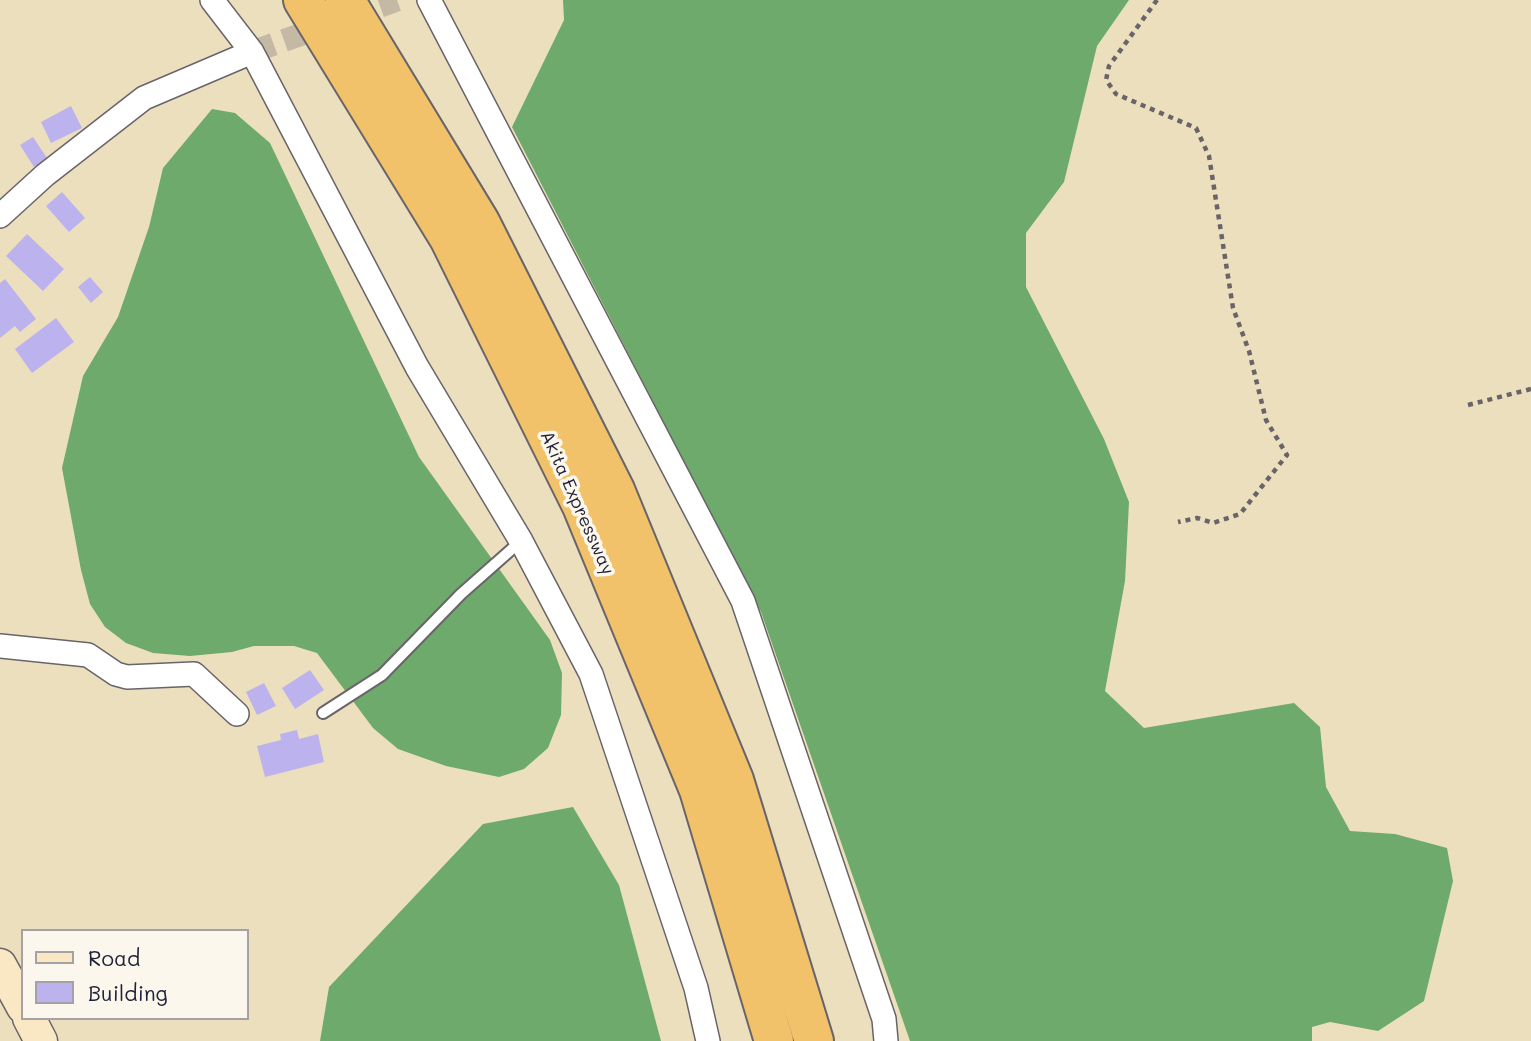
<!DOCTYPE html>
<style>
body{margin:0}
#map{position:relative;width:1531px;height:1041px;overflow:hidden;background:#ecdfbe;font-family:Mali,sans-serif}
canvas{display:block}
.legend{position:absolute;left:21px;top:929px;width:228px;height:91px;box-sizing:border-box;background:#fbf7ec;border:2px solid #a4a2a5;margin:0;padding:9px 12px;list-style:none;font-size:21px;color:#22223b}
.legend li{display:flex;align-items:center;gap:14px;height:35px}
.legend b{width:35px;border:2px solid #a4a2a5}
</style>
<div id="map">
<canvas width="1531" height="1041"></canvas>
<ul class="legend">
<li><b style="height:9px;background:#fae7c3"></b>Road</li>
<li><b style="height:19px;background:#bcb2ed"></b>Building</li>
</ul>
</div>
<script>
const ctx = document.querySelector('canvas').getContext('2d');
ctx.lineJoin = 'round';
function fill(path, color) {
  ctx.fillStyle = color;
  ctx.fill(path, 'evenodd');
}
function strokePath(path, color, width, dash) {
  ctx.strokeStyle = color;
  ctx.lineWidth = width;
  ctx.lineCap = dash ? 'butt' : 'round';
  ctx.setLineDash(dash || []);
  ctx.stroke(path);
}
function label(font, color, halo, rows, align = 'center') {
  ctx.font = font + ' Mali,sans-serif';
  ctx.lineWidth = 7;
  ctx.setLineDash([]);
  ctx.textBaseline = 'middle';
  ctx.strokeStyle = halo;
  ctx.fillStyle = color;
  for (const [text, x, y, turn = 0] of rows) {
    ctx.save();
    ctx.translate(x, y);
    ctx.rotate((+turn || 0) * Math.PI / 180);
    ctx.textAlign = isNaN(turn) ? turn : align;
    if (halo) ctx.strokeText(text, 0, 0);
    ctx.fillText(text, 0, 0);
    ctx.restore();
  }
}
fill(new Path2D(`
 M563,0h566l-32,46 -33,136 -38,51v54l78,152 25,63 -4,79 -20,110 39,37 150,-25 26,24 6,60 24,44 45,3 52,14 6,33 -29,120 -46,30 -48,-9 -18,5v14h-402l-149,-429 -249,-485 52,-107z
 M212,109l23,4 35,30 149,314 131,183 12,33 -1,42 -13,33 -24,21 -25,8 -53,-11 -48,-17 -25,-21 -56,-75 -23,-7h-40l-22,6 -42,4 -37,-3 -27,-10 -21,-16 -15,-23 -9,-34 -19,-102 21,-92 35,-59 31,-90 14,-59z
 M573,807l46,78 42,156h-341l9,-54 154,-163z`), '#6eaa6c');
fill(new Path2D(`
 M71,106l11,22 -31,15 -10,-21z
 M33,137l14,21 -13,9 -14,-22z
 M62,192l23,26 -16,14 -23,-26z
 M27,234l37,35 -21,22 -37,-35z
 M90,277l13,15 -12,11 -13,-16z
 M5,279l31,40 -16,13 -5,-6 -15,12v-55z
 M56,318l18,24 -42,31 -17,-24z
 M310,670l14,20 -29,19 -13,-21z
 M264,683l12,23 -19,9 -11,-23z
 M297,730l2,9 19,-5 6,28 -59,15 -8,-31 24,-6 -1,-6z`), '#bcb2ed');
strokePath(new Path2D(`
 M252,52l145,-52`), '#c4b9a4', 23, [23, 11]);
const service = new Path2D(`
 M323,713l59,-38 79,-81 60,-53`);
const minor = new Path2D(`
 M212,0l40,52 165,315 104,174 70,133 105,314 12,53
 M429,0l314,601 141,418 2,22
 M0,216l45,-41 99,-77 108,-46
 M0,646l88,9 28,19 11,3 67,-3 43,40`);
const secondary = new Path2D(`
 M0,965l23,42
 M29,1018l12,23`);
const motorway = new Path2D(`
 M303,0l146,238 133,268 117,284 75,251
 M345,0l135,222 135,268 119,290 80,261`);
strokePath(service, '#696469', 14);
strokePath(minor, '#696469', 26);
strokePath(secondary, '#696469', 35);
strokePath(motorway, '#696469', 42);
strokePath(new Path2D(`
 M1157,0l-48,66 -3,14 10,14 80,34 13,28 24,152 16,43 17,69 21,35 -47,59 -27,9 -16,-5 -19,4
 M1468,405l63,-16`), '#696469', 4.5, [5, 5]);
strokePath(service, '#fff', 10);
strokePath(minor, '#fff', 23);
strokePath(secondary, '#fae7c3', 32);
strokePath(motorway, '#f2c26a', 38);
label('18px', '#22223b', '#fbf7ec', [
 ["Akita Expressway",577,503,66]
]);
</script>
